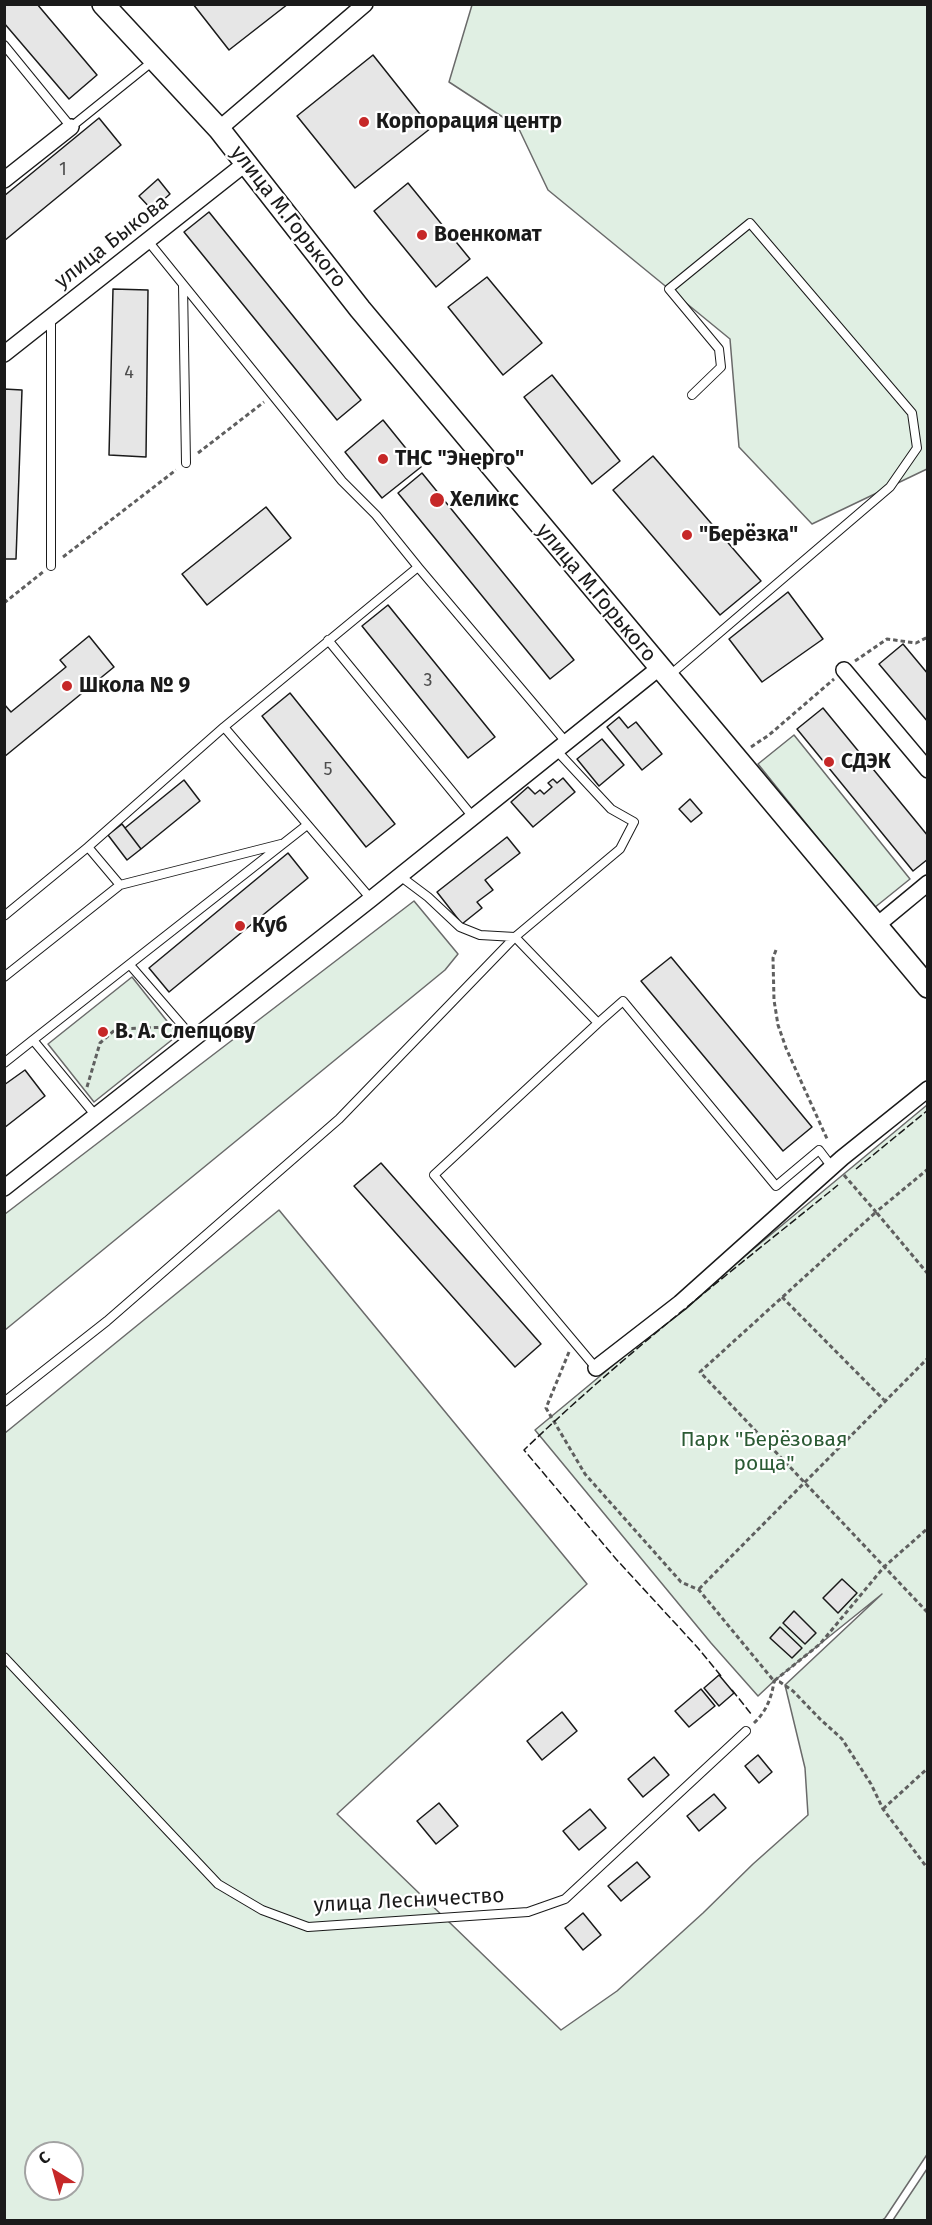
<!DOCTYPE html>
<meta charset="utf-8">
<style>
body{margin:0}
#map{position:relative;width:932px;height:2225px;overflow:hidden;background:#fff;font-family:"Fira Sans",sans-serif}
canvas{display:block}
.frame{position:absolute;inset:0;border:6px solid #1a1a1a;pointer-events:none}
.north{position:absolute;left:24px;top:2141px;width:60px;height:60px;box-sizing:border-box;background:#fff;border:2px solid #a3a3a3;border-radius:50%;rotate:323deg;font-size:16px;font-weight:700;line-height:24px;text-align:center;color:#1a1a1a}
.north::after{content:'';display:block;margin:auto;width:21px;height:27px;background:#c62828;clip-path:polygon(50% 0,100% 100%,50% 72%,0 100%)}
</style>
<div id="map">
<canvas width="932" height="2225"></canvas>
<div class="frame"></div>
<div class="north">С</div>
</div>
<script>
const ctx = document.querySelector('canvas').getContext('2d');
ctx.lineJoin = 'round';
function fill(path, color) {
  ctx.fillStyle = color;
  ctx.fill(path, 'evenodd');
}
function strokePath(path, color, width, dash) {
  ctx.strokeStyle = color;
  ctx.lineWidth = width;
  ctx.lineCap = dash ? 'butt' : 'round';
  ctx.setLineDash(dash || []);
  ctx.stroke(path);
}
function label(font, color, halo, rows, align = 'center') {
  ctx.font = font + ' "Fira Sans",sans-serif';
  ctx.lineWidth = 4.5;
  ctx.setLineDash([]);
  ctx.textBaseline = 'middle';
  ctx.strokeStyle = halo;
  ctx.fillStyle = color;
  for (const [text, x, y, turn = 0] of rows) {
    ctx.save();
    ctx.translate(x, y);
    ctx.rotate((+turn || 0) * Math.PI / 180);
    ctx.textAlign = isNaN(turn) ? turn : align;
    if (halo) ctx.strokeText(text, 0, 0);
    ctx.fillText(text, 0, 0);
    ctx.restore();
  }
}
const green = new Path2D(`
 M472,5h455v464l-115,55 -73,-77 -9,-108 -182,-149 -30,-63 -69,-45z
 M794,735l116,144 -36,29 -116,-144z
 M414,901l44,53 -13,16 -440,360v-116z
 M132,977l46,58 -84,67 -46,-58z
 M927,1105l1,1048 -43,65 -3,2h-877v-787l274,-223 308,374 -250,230 224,216 56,-39 86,-78 50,-49 55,-49 -3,-47 -20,-83 97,-91 -108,87 -16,15 -47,-53 -176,-213zM36,2153h36v36h-36z
 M927,2169v51h-34z`);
fill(green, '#e0efe3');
strokePath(green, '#6a6a6a', 1.5);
const building = new Path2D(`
 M4,4h33l60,71 -28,24 -65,-76z
 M193,4h95l-59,46z
 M373,55l58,73 -76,60 -58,-72z
 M99,118l22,27 -117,96v-45z
 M158,179l12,15 -18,16 -13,-14z
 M408,183l62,76 -34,28 -62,-76z
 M209,212l152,188 -24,20 -153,-188z
 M487,277l55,66 -39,32 -55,-68z
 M113,289l35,1 -2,167 -37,-2z
 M552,375l68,86 -28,23 -68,-87z
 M4,389l18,1 -6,169h-12z
 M383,420l38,47 -39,31 -37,-46z
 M653,456l108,125 -41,34 -107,-125z
 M422,473l152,187 -24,19 -152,-186z
 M266,507l25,31 -84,67 -25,-31z
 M788,592l35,47 -61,43 -33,-43z
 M388,605l107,132 -27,21 -106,-132z
 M89,636l25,31 -110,90v-53l7,8 55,-45 -6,-7z
 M903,644l25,30v48l-49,-58z
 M290,693l105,131 -29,23 -104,-131z
 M823,708l105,128v23l-15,12 -116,-142z
 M619,717l9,11 8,-6 26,32 -20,16 -35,-43z
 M602,739l22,26 -25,21 -22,-27z
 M563,778l12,14 -42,35 -22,-25 17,-15 7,7 5,-4 4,4 8,-7 -4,-4 5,-4 4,4z
 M184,780l16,21 -59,48 -16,-21z
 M690,799l12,14 -11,9 -12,-13z
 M122,824l19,25 -14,11 -19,-25z
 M507,837l13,16 -35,27 8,10 -16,12 5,6 -20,16 -25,-32z
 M288,853l20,25 -139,114 -20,-24z
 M671,957l141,170 -29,24 -142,-170z
 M25,1070l20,26 -41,32v-43z
 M381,1163l160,181 -26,23 -161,-181z
 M842,1579l15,14 -19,20 -15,-15z
 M794,1611l22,22 -11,11 -22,-21z
 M780,1627l22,21 -10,10 -22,-20z
 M719,1675l15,18 -15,13 -15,-18z
 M701,1689l14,17 -26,21 -14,-16z
 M562,1712l15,19 -35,29 -15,-19z
 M758,1755l14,17 -13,11 -14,-17z
 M654,1757l15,18 -26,22 -15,-18z
 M714,1794l12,14 -27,23 -12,-15z
 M439,1803l19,23 -22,18 -19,-23z
 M590,1809l16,19 -27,22 -16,-19z
 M637,1862l13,15 -29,24 -13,-15z
 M583,1913l18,22 -18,15 -18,-22z`);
fill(building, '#e6e6e6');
strokePath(building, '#1a1a1a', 1.5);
const lane = new Path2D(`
 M4,45l67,82 82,-66
 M148,241l194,240 34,34 42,52
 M183,285l3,178
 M51,319v247
 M328,640l145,177
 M670,675l220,-188 27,-39 -5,-35 -162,-190 -81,66 50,60 2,18 -29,28
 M224,727l147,172
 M400,876l28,21 32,30 20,8 35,2 83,86 -164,152 162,193
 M120,885l161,-41
 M4,916l84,-69
 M130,965l64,74
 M4,977l116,-92 -32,-38 136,-120 194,-160 148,175
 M598,1023l25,-22 153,185 43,-36 13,17
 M33,1040l274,-215
 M4,1063l29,-23 63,76
 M4,1402l103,-81 232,-202 176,-182 105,-88 14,-27 -23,-13 -55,-59
 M4,1657l214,227 44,26 46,17 220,-15 37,-13 181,-168`);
const street = new Path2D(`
 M219,129l146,-125
 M4,180l67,-53
 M4,354l242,-191
 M844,670l84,100
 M876,926l52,-43
 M4,1188l367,-289 288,-231
 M596,1368l84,-65 162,-145 86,-69`);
const secondary = new Path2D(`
 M103,4l116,125 141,180 568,678`);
strokePath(lane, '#1a1a1a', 10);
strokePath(street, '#1a1a1a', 18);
strokePath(secondary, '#1a1a1a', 24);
strokePath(new Path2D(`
 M198,453l66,-51
 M63,557l113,-87
 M4,603l39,-31
 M855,661l32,-22 29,4 12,-6
 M751,747l18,-12 65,-56
 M776,950l-3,8 1,42 4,25 8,23 42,93
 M87,1087l13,-44 16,-14 53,-2
 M844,1175l32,37 52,-43
 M928,1274l-52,-62 -176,160 228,241
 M782,1297l102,103
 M569,1352l-23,56 39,66 96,108 18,8 75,91 46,-37 64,-77 44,-39
 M699,1589l229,-231
 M754,1723c12,-11 18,-26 20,-42l6,1 13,9 27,28 22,20 29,45 12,25 45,60
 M883,1809l45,-41`), '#5f5f5f', 3, [4.5, 3]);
strokePath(lane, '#fff', 8);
strokePath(street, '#fff', 15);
strokePath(secondary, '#fff', 21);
strokePath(new Path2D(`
 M856,1169l72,-59
 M721,1676l-23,-28 -82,-89 -92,-109c99,-95 208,-179 314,-265
 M732,1690l20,25`), '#1a1a1a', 1.5, [8, 3]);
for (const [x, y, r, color] of [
 [364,122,6,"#c62828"],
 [422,235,6,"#c62828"],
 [383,459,6,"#c62828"],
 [437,500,8,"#c62828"],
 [687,535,6,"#c62828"],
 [67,686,6,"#c62828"],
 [829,762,6,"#c62828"],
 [240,926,6,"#c62828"],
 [103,1032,6,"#c62828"]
]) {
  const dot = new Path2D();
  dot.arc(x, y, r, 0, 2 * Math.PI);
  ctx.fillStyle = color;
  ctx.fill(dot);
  strokePath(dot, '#fff', 2);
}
label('18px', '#4d4d4d', null, [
 ["1",63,170],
 ["4",129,373],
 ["3",428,681],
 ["5",328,770]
]);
label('bold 21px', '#1a1a1a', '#fff', [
 ["Корпорация центр",376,122],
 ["Военкомат",434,235],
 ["ТНС \"Энерго\"",395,459],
 ["Хеликс",450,500],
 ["\"Берёзка\"",699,535],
 ["Школа № 9",79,686],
 ["СДЭК",841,762],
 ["Куб",252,926],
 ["В. А. Слепцову",115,1032]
], 'left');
label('21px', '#1a1a1a', '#fff', [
 ["улица М.Горького",288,217,52],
 ["улица Быкова",112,242,-38],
 ["улица М.Горького",596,593,50],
 ["улица Лесничество",409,1901,-3]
]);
label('21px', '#2b5a34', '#fff', [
 ["Парк \"Берёзовая",764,1440],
 ["роща\"",764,1464]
]);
</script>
